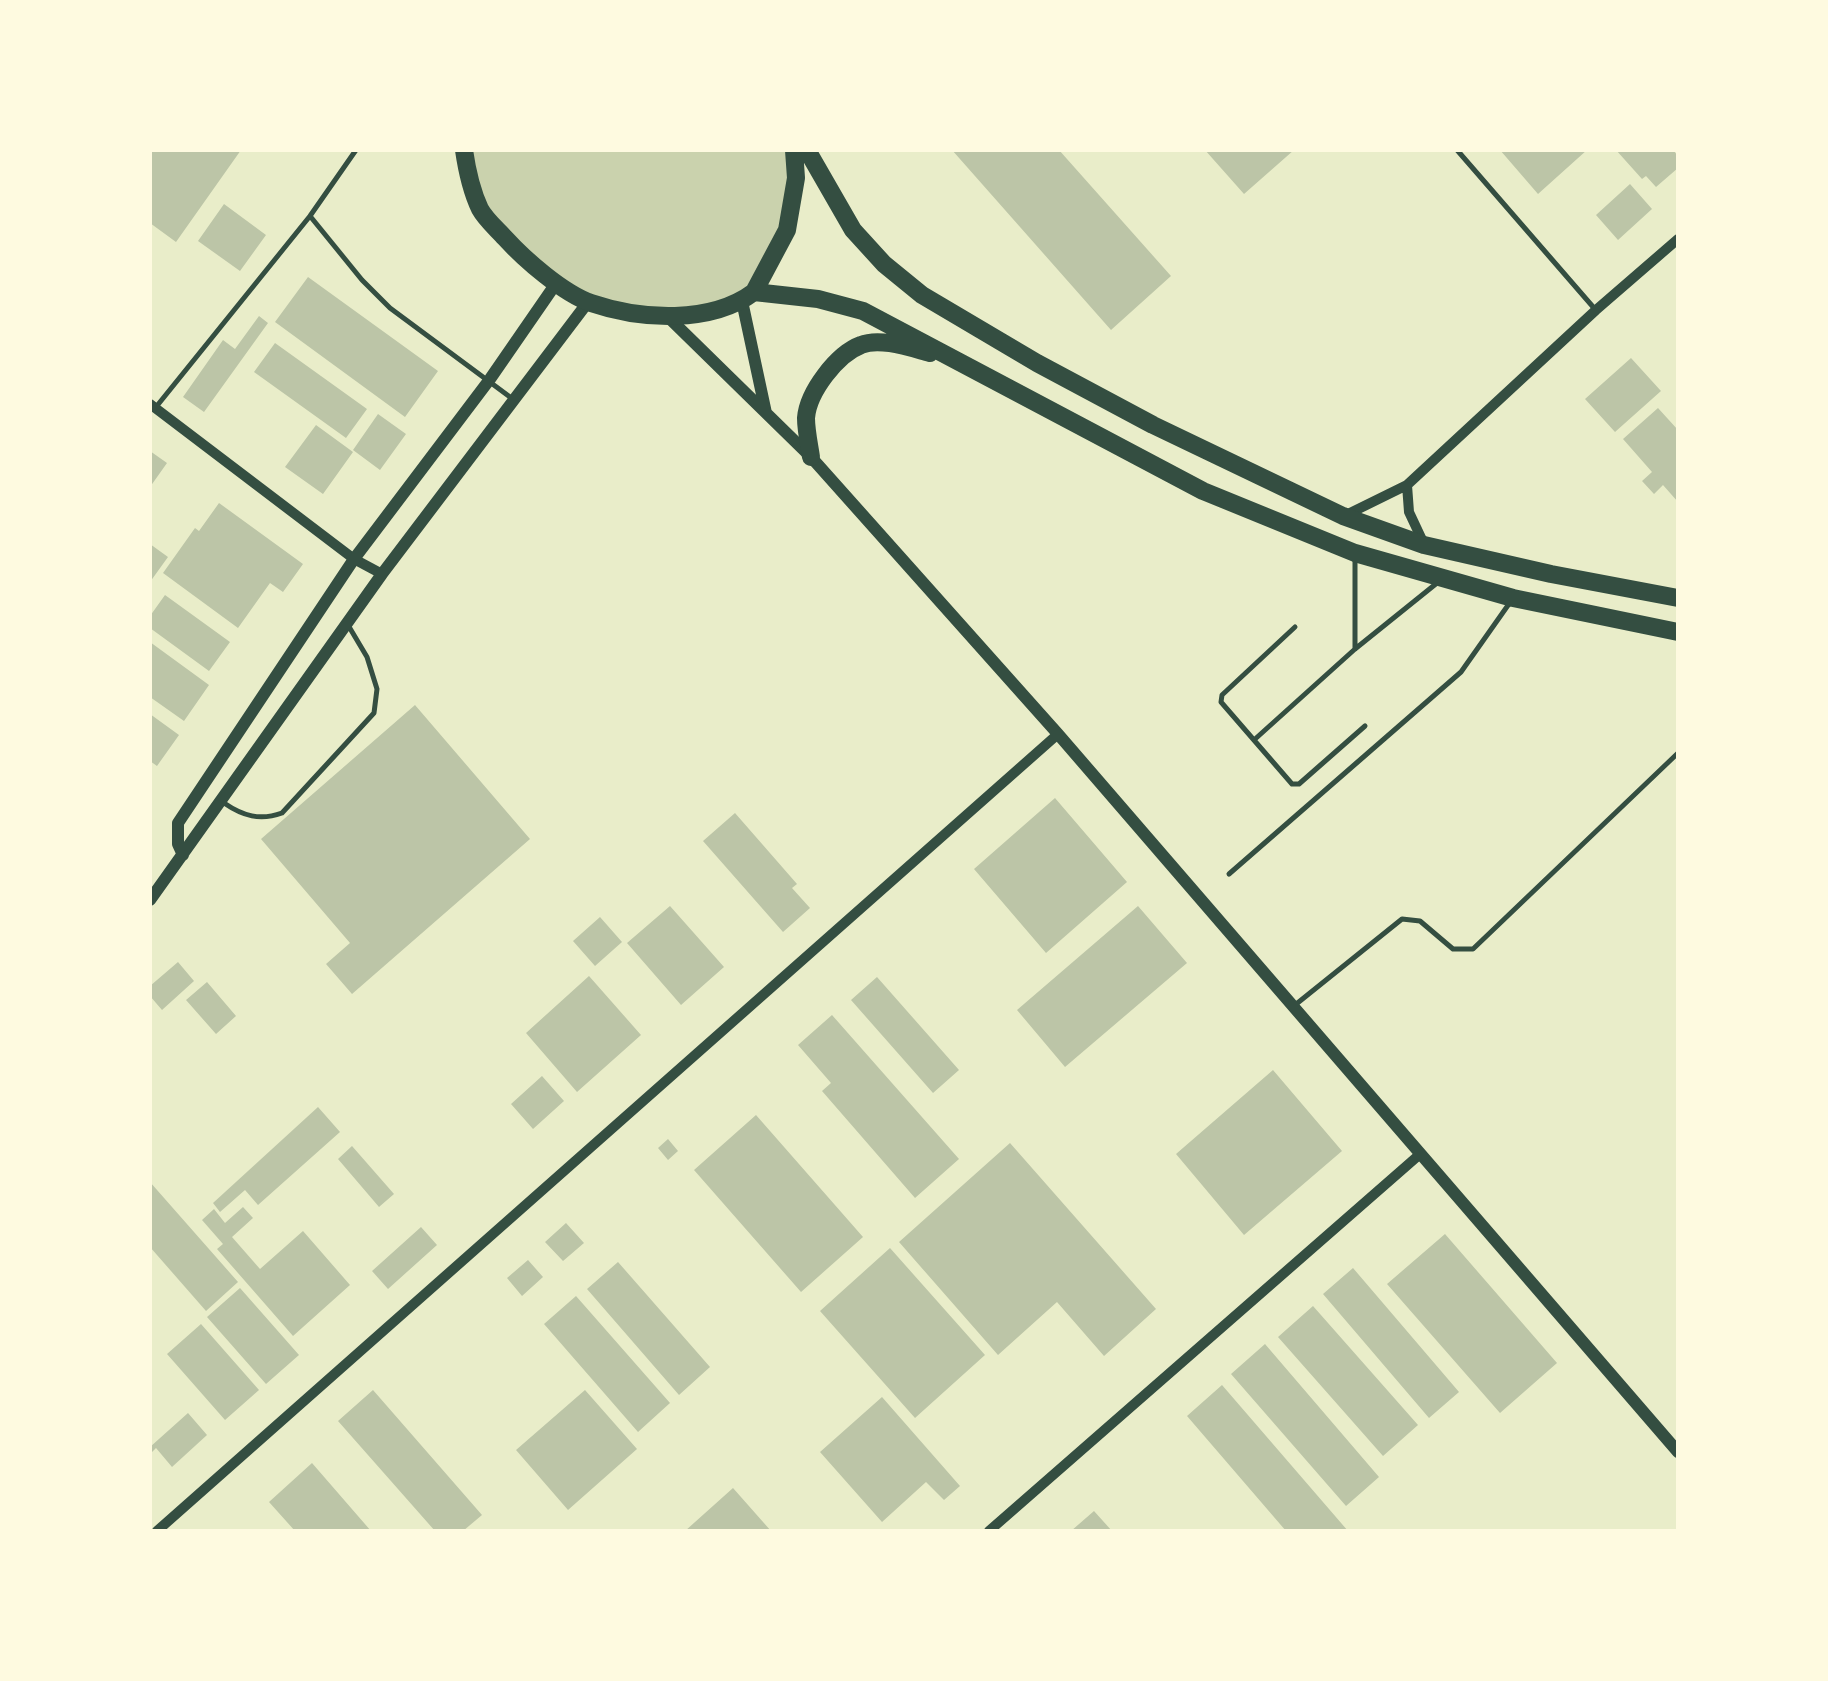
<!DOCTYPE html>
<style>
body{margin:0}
#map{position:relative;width:1828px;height:1681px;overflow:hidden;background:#e9edc9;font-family:"Noto Sans",sans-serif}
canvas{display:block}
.frame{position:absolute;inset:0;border:152px solid #fefae0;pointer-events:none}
</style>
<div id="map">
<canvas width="1828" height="1681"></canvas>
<div class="frame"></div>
</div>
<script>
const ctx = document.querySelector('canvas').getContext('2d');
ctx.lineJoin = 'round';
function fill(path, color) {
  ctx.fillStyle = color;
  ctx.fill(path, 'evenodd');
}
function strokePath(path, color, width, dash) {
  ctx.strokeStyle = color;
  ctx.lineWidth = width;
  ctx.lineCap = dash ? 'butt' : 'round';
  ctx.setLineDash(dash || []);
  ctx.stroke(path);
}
fill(new Path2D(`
 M464,150h330l-7,80 -33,62 -47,22 -119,-12 -106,-90z`), '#cad2ad');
fill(new Path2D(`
 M150,150h91l-65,92 -26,-19z
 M952,150h107l112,126 -60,54z
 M1205,150h89l-50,44z
 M1500,150h87l-49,44z
 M1616,150h57l5,6v12l-22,19 -10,-11 -4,3z
 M1630,184l22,25 -34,31 -22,-25z
 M224,204l42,31 -26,36 -42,-30z
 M308,277l130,94 -33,46 -130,-95z
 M259,316l9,7 -64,89 -21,-15 40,-57 12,9z
 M275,343l92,66 -21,29 -92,-66z
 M1631,358l30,33 -46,41 -30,-33z
 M1658,408l20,22v72l-15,-17 -9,9 -12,-13 10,-9 -29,-33z
 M378,414l28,20 -26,36 -27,-20z
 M316,425l37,27 -30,42 -38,-27z
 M150,451l17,12 -17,24z
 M219,503l84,61 -20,28 -13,-9 -32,45 -75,-55 32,-45 4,3z
 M150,544l18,13 -18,25z
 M165,595l65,47 -21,29 -59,-43v-12z
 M150,642l59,43 -25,36 -34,-24z
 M415,705l115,134 -178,155 -26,-30 24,-21 -89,-104z
 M150,714l29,21 -22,31 -7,-5z
 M1055,798l72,84 -81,71 -72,-84z
 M735,813l62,71 -5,4 18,20 -27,24 -80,-91z
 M670,906l54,61 -43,38 -54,-62z
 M1138,906l49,57 -122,104 -48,-57z
 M600,917l22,25 -27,24 -22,-25z
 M178,962l16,19 -32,29 -12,-14v-10z
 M589,976l52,59 -64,57 -51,-59z
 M877,977l82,93 -26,23 -82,-93z
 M207,982l29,34 -20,18 -30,-34z
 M832,1015l127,144 -44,39 -93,-107 9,-8 -33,-38z
 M1273,1070l69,81 -98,84 -68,-81z
 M542,1076l22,25 -31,28 -22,-25z
 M318,1107l22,25 -82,73 -13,-15 -25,22 -7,-9z
 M756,1115l107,122 -62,55 -107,-122z
 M668,1139l10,12 -10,9 -10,-12z
 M1010,1143l146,166 -52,47 -47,-54 -59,53 -99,-113z
 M352,1146l42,48 -15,13 -41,-48z
 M150,1182l88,100 -32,29 -56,-64z
 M243,1207l10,11 -21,19 28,32 43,-38 47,54 -57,51 -76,-87 6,-5 -21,-24 12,-11 11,14z
 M566,1223l18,20 -21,18 -18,-19z
 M421,1227l16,18 -49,44 -16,-18z
 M1445,1234l112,129 -57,50 -113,-129z
 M890,1248l95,107 -70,63 -95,-107z
 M528,1260l15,17 -21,19 -15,-18z
 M618,1262l92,105 -31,28 -92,-106z
 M1353,1268l106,124 -30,26 -106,-124z
 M240,1288l59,67 -33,29 -59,-67z
 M576,1296l94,107 -32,29 -94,-108z
 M1313,1306l105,119 -35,31 -105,-119z
 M201,1324l58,66 -34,30 -58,-66z
 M1265,1344l114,133 -33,29 -115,-132z
 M1222,1385l126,146h-62l-99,-115z
 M373,1390l109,125 -19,16h-28l-97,-110z
 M585,1390l52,59 -69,61 -52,-60z
 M882,1397l78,89 -16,14 -18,-18 -44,40 -62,-70z
 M188,1413l19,22 -35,32 -16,-19 -6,6v-7z
 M312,1463l59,68h-76l-26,-29z
 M733,1488l38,43h-86z
 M1094,1511l18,20h-41z`), '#bcc5a7');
strokePath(new Path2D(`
 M1457,150l137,158
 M310,216l52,64 28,28 120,89
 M156,407l154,-191 46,-66
 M1355,557v92
 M1295,627l-73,68 -1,7 71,82h7l66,-58
 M1254,740l101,-91 82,-66
 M224,803c19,13 36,18 58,10l92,-100 3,-24 -10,-32 -19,-32
 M1229,874l232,-202 50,-71
 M1295,1005l107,-86 18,2 33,28h20l205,-196`), '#344e41', 5);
strokePath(new Path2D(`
 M150,404l204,155 28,15
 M1407,485l2,27 15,32
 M1346,515l61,-30 189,-175 82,-71
 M157,1531l901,-797
 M989,1531l430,-376`), '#344e41', 10);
strokePath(new Path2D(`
 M742,301l24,112
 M666,315l145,142 247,277 620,718
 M183,855l-5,-11v-21l176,-264 136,-180 67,-97
 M150,900l232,-326 206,-272`), '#344e41', 12);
strokePath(new Path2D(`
 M464,150c3,21 7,40 16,59 6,11 17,20 25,29 20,22 58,55 86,65 50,17 120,21 163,-11
 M807,150l46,80 31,34 38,31 115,68 116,62 190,91 81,29 127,29 127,24
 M754,292l64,7 45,12 340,180 152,62 158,45 165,34
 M754,292l33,-62 9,-52 -2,-28
 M811,457c-2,-13 -5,-27 -5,-39 2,-26 31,-64 55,-73 19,-8 50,3 69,8`), '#344e41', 18);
</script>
